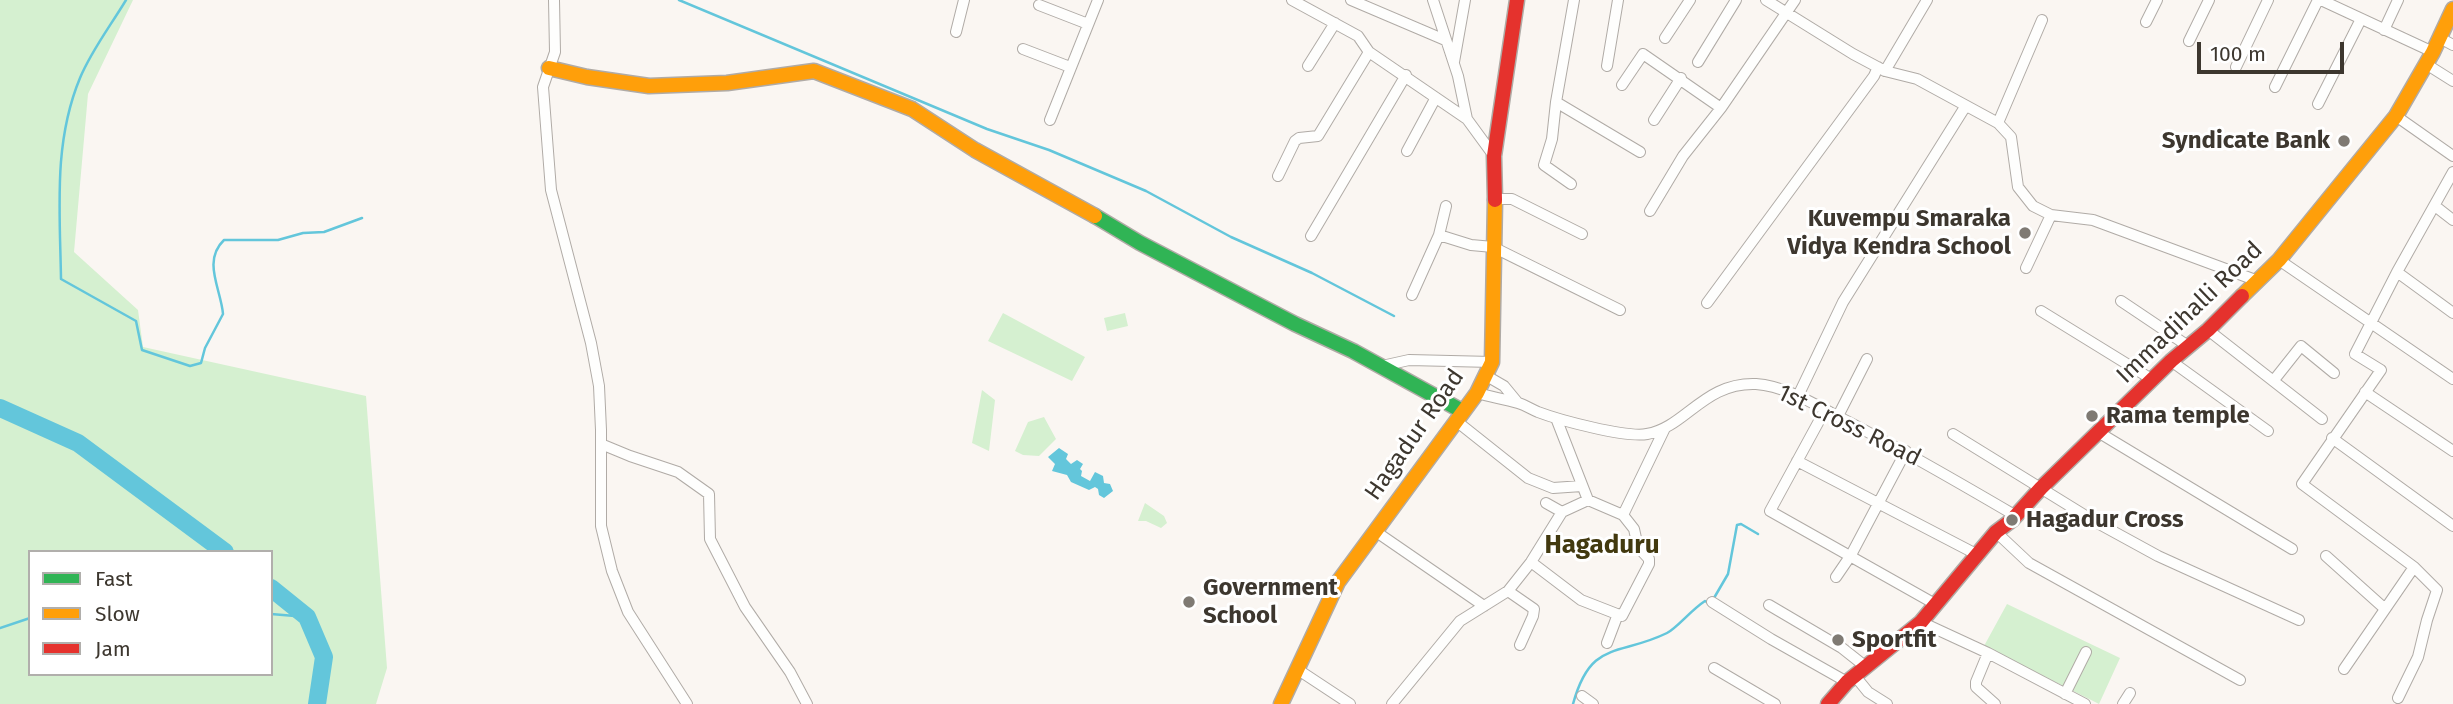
<!DOCTYPE html>
<style>
body{margin:0}
#map{position:relative;width:2453px;height:704px;overflow:hidden;background:#faf6f2;font-family:"Fira Sans",sans-serif}
canvas{display:block}
.legend{position:absolute;left:28px;top:550px;width:245px;height:126px;box-sizing:border-box;background:#fff;border:2px solid #b1afac;margin:0;padding:9px 12px;list-style:none;font-size:21px;color:#3d372f}
.legend li{display:flex;align-items:center;gap:14px;height:35px}
.legend b{width:35px;border:2px solid #b1afac}
.scale{position:absolute;left:2197px;top:42px;width:147px;height:32px;box-sizing:border-box;border:4px solid #3d372f;border-top:0;padding-left:9px;font-size:21px;line-height:24px;white-space:nowrap;color:#3d372f;-webkit-text-stroke:5px #fff;paint-order:stroke}
</style>
<div id="map">
<canvas width="2453" height="704"></canvas>
<ul class="legend">
<li><b style="height:9px;background:#30b455"></b>Fast</li>
<li><b style="height:9px;background:#ff9f0a"></b>Slow</li>
<li><b style="height:9px;background:#e5322d"></b>Jam</li>
</ul>
<div class="scale">100 m</div>
</div>
<script>
const ctx = document.querySelector('canvas').getContext('2d');
ctx.lineJoin = 'round';
function fill(path, color) {
  ctx.fillStyle = color;
  ctx.fill(path, 'evenodd');
}
function strokePath(path, color, width, dash) {
  ctx.strokeStyle = color;
  ctx.lineWidth = width;
  ctx.lineCap = dash ? 'butt' : 'round';
  ctx.setLineDash(dash || []);
  ctx.stroke(path);
}
function label(font, color, halo, rows, align = 'center') {
  ctx.font = font + ' "Fira Sans",sans-serif';
  ctx.lineWidth = 6;
  ctx.setLineDash([]);
  ctx.textBaseline = 'middle';
  ctx.strokeStyle = halo;
  ctx.fillStyle = color;
  for (const [text, x, y, turn = 0] of rows) {
    ctx.save();
    ctx.translate(x, y);
    ctx.rotate((+turn || 0) * Math.PI / 180);
    ctx.textAlign = isNaN(turn) ? turn : align;
    if (halo) ctx.strokeText(text, 0, 0);
    ctx.fillText(text, 0, 0);
    ctx.restore();
  }
}
fill(new Path2D(`
 M0,0h133l-45,94 -14,158 64,58 5,37 223,49 21,272 -11,36h-376zM30,552h241v122h-241z
 M1003,313l82,44 -13,24 -84,-40z
 M1125,313l3,13 -21,5 -3,-13z
 M982,390l13,10 -6,51 -17,-8z
 M1044,417l12,22 -17,17 -16,-1 -8,-4 13,-29z
 M1145,503l19,13 3,7 -6,5 -15,-7h-8z
 M2007,604l113,54 -21,46 -115,-58z`), '#d5f0d0');
fill(new Path2D(`
 M1059,448l9,6 -2,5 5,5 6,-4 6,4 -3,5 2,2 -1,5 9,5 5,-9 8,4 1,7 6,1 3,7 -9,7 -5,-3 -1,-6 -3,-2 -6,3 -18,-8 -4,-7 -15,-4 3,-7 -7,-7z`), '#63c6db');
strokePath(new Path2D(`
 M126,0c-15,25 -35,51 -46,78 -27,65 -20,133 -19,201l75,42 6,29 48,16 11,-3 4,-15 18,-34c-2,-25 -21,-53 1,-74h54l25,-7 21,-1 38,-14
 M679,0l308,129 62,21 97,41 85,46 81,36 82,43
 M1714,598l14,-24 9,-49 4,-1 17,10
 M271,614l36,3
 M0,628l30,-10
 M1573,704c18,-65 45,-47 94,-71 10,-5 24,-23 38,-32l5,3`), '#63c6db', 2.5);
strokePath(new Path2D(`
 M0,408l78,35 147,109
 M271,588l36,29 17,40 -7,47`), '#63c6db', 18);
const street = new Path2D(`
 M554,0l1,52 -12,35 8,103 40,153 8,43 2,44v96l11,45 16,41 59,92
 M1292,0l66,36 11,16
 M1351,0l94,40
 M1433,0l25,76 9,43 27,37
 M1766,0l87,54 32,17 32,8 81,44 13,14 7,50 15,19 18,9 42,5 165,61
 M2321,0l112,52
 M1039,5l49,19
 M2146,22l11,-22
 M2384,30l14,-30
 M956,32l8,-32
 M1665,38l25,-38
 M2440,38l13,7
 M2189,41l20,-41
 M1023,49l47,18
 M1454,62l11,-62
 M1698,62l38,-62
 M2426,64l27,17
 M1308,66l27,-43
 M1607,66l11,-66
 M2236,67l32,-67
 M1885,71l42,-71
 M1622,85l21,-31 78,54
 M2275,87l43,-87
 M1556,102l84,50
 M2318,104l43,-85
 M2396,116l57,40
 M1050,120l48,-120
 M1654,120l27,-42
 M1998,123l44,-103
 M1407,151l28,-52
 M1278,176l17,-35 4,-3 19,-2 51,-84 98,67
 M1571,184l-27,-19 8,-26 4,-37 18,-102
 M1495,199h17l70,35
 M2435,206l18,14
 M1650,211l33,-55 38,-48 74,-108
 M1439,235l7,-29
 M1311,236l95,-161
 M2279,260l174,119
 M2026,268l25,-53
 M2397,272l56,41
 M1412,295l27,-60 32,10 22,2 127,63
 M2121,301l67,45
 M1707,303l167,-227 4,-9
 M2041,311l112,69
 M2208,330l114,89
 M2171,361l97,70
 M1382,366l27,-6 83,2
 M1485,375l19,11 14,17
 M2274,380l27,-34 33,27
 M2365,392l88,59
 M1477,393c14,4 28,6 41,10 7,2 13,6 20,9 21,8 88,26 109,22 39,-7 57,-52 109,-50 29,2 58,20 83,33 61,31 119,65 177,99
 M1798,396l45,-94 122,-195
 M1825,410l-55,101 165,93
 M1838,416l29,-57
 M1556,418l32,82
 M1455,420l73,58 25,10 29,-2
 M2098,432l194,117
 M1953,434l141,87 64,35 141,64
 M2332,438l121,88
 M601,444l29,12 48,16 31,22 1,45 35,68 45,65 17,32
 M1797,461l179,93
 M1546,503l16,9
 M1375,531l109,75
 M1996,532l33,31 211,117
 M2326,556l58,52
 M1531,562l50,38 41,16 27,-52v-5l-11,-12 -4,-18 -11,-14
 M1836,577l15,-22 55,-104
 M1508,591l26,18 -1,7 -13,29
 M1712,602l59,37 76,43
 M1769,605l73,43 24,19
 M1921,622l67,31 97,51
 M1607,643l11,-29
 M1988,653l-12,29v5l19,17
 M1714,668l61,36
 M1297,669l53,35
 M2344,669l70,-102
 M1855,676l13,16 19,12
 M2065,694l21,-42
 M1582,696l11,8
 M2398,698l20,-41 9,-37 10,-30 -23,-23 -112,-83 79,-114 -26,-16 42,-82 56,-100
 M1392,704l68,-83 48,-30 23,-29 31,-50 26,-12 35,15 42,-87
 M2123,704l7,-11`);
const fast = new Path2D(`
 M1095,216l45,27 155,81 58,27 109,60`);
const slow = new Path2D(`
 M549,68l38,9 62,9 78,-3 87,-12 98,38 63,41 120,66
 M2242,296l37,-36 117,-144 37,-64 20,-43
 M1281,704l57,-122 139,-189 15,-31 3,-162`);
const jam = new Path2D(`
 M1495,200l-1,-44 23,-156
 M1828,704l19,-22 74,-60 75,-90 16,-12 29,-32 130,-127 37,-31 34,-34`);
strokePath(street, '#b0aba6', 12);
strokePath(fast, '#b0aba6', 17);
strokePath(slow, '#b0aba6', 17);
strokePath(jam, '#b0aba6', 17);
strokePath(street, '#fefefd', 10);
strokePath(fast, '#30b455', 14);
strokePath(slow, '#ff9f0a', 14);
strokePath(jam, '#e5322d', 14);
for (const [x, y, r, color] of [
 [2344,141,7,"#7f7a73"],
 [2025,233,7,"#7f7a73"],
 [2092,416,7,"#7f7a73"],
 [2012,520,7,"#7f7a73"],
 [1189,602,7,"#7f7a73"],
 [1838,640,7,"#7f7a73"]
]) {
  const dot = new Path2D();
  dot.arc(x, y, r, 0, 2 * Math.PI);
  ctx.fillStyle = color;
  ctx.fill(dot);
  strokePath(dot, '#fff', 2.5);
}
label('bold 24px', '#3d372f', '#fff', [
 ["Syndicate Bank",2330,141,"right"],
 ["Kuvempu Smaraka",2011,219,"right"],
 ["Vidya Kendra School",2011,247,"right"],
 ["Rama temple",2106,416],
 ["Hagadur Cross",2026,520],
 ["Government",1203,588],
 ["School",1203,616],
 ["Sportfit",1852,640]
], 'left');
label('24px', '#3d372f', '#fff', [
 ["Immadihalli Road",2190,313,-44],
 ["1st Cross Road",1849,426,26],
 ["Hagadur Road",1415,435,-55]
]);
label('bold 26px', '#42390f', '#fff', [
 ["Hagaduru",1602,546]
]);
</script>
